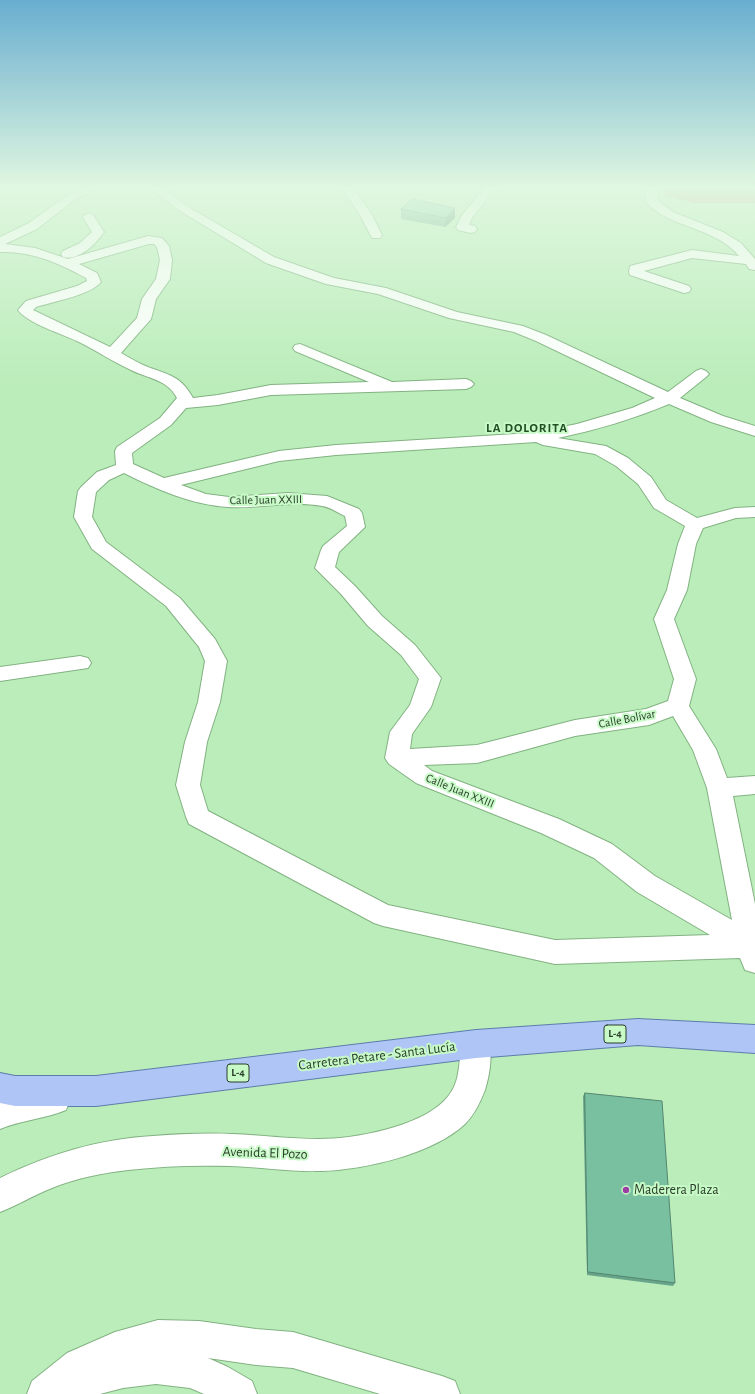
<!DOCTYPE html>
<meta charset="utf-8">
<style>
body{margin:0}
canvas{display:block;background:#bbedba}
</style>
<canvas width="755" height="1394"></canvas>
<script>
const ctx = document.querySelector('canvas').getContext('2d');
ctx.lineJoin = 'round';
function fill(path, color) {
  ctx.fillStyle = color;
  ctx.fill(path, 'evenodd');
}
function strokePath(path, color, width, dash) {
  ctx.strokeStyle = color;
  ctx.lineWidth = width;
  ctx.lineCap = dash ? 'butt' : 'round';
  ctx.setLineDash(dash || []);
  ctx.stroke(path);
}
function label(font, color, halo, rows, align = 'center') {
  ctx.font = font + ' "Alegreya Sans",sans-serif';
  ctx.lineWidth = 4;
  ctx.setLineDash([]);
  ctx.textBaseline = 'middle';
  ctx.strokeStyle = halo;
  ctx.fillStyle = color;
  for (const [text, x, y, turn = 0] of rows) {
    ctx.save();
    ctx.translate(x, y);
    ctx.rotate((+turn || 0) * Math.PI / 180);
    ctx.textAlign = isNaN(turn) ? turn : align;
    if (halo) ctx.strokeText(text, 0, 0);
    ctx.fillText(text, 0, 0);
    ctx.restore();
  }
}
fill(new Path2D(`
 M665,185h90v18h-60l-30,-7z`), '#d5908a');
const minor = new Path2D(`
 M88,185h14l-29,16 -36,28 -32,15 30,4 33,11 80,-23 14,2 7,8 3,14 -2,19 -14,20 -5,20 -30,34c7,4 14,8 22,12 23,10 36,8 50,33l25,-3 53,-10 98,-3 -74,-31 -2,-3 2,-3 5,-1 92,38 74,-3 5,2 3,3 -3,3 -5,2 -195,6 -53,10 -32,3 -15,17 -39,28 1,11 31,14 115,-27 57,-6 196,-12 45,-9 55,-16 23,-10 -119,-57 -22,-9 -65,-14 -71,-24 -52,-10 -60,-21 -89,-54 -22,-17 -2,-2 1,-5h11v4l20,16 89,52 60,21 52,10 71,24 66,14 23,9 122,57 28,-21 5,-2 5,2 3,3 -3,3 -26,21 43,18 32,10v10l-44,-14 -42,-18c-36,15 -73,26 -111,34l48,8 22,12 23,19 15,23 31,18 38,-10 20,-1v10l-19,1 -33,10 -7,16 -9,46 -13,29 22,60 -7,27 27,43 11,29 28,-2v18l-22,2 22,108v69l-10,-3 -5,-12 -185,6 -172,-38 -9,-3 -185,-99 -3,-7 -10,-32 9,-43 13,-40 7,-41 -6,-14 -33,-41 -74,-57 -18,-32 4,-26 3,-4 16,-15 19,-7 -1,-14 2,-4 43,-29 17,-20c-10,-19 -28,-19 -46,-28 -18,-8 -35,-20 -54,-29 -15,-7 -50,-18 -59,-31l8,-9 51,-15 10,-5 -1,-3c-27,-15 -54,-27 -86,-26v-15l29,-14 36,-26zM149,244h5l3,3 3,13 -4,19 -14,20 -5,19 -27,29 -77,-37 3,-3c16,-5 55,-12 65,-25l-4,-9 -18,-9zM536,442l7,3 52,9 21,12 22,18 16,24 31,18 -7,18 -11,46 -13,29 20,60 -6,22 -22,8 -71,11 -98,25 -67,4 2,-15 19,-27 10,-29 -26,-33 -33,-29 -27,-30 -20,-19 4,-15 26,-25 -3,-14 -3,-4 -32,-13 -39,-3 -59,4 -23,-3 -25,-9 98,-24 57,-6zM124,473c32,16 68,32 104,34 32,2 63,-7 94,-1 8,1 16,7 23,10l2,10 -24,20 -2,4 -6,18 26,26 27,32 33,29 18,24 -9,26 -20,27 -5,26 4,6 27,19 125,50 53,25 43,34 73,43 -155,5 -167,-35 -180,-94 -8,-26 7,-43 13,-40 7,-41 -12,-22 -35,-41 -74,-56 -14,-25 4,-25 13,-12zM673,716l20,34 14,38 25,132 -77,-44 -43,-32 -53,-25 -127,-48 -8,-6 53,-2 98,-27 74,-11z
 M333,185h15l5,3 19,27 10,20 -2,3h-8l-12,-23 -15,-23z
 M487,185h11l-26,33 -3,7 6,1 2,3 -2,3 -4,1 -13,-3 -2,-3 6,-12z
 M645,185h11l2,16 15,11 50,20 18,11 14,16v11l-6,-1 -3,-5 -54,-6 -48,13 45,15 2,3 -2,3 -5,1 -54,-18 -1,-3 1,-6 62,-16 47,6c-18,-22 -49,-27 -73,-39 -7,-3 -12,-8 -18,-13l-2,-2z
 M89,213l4,2 11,17c-8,12 -25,29 -41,25l-2,-3 2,-3 17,-8 12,-11 -9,-15 2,-2z
 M80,656l8,2 3,5 -3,5 -88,13v-14z
 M476,1030l10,4c8,16 4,40 -1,56 -5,13 -11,25 -20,34 -32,30 -101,46 -144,47 -30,1 -60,-4 -91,-5 -34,-1 -68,0 -102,4 -26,3 -52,8 -76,18 -18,7 -34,17 -52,24v-34c49,-24 99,-39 153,-42 26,-2 53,-3 79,-2 29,1 58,5 87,5 36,0 99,-12 125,-38 21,-21 11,-42 22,-67z
 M55,1085l11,5 4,10 -4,10c-21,9 -45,10 -66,19v-31z
 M158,1320l41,1 57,8 37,3 149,44 13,5 5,13h-80l-87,-26 -37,-3 -48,-7 20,9 24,14 5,13h-53l-14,-6 -34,-4 -33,4 -23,6h-73l5,-13 35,-28 48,-21z`);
const major = new Path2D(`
 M638,1019l117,6v28l-117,-8 -162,13 -380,48h-81l-15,-3v-30l15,3h81l380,-46z`);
strokePath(minor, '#82b282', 2);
strokePath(major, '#5d7dab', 2);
fill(minor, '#fff');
fill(major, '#afc5f6');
fill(new Path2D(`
 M455,208v10l-10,9 -44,-8v-10z
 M585,1093l90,190 -2,3 -86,-11 -4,-179z`), '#67a58a');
fill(new Path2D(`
 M455,208v10l-10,9 1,-9z`), '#548670');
const building = new Path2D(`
 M413,199l42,9 -9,10 -45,-9z
 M585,1093l77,8 13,182 -87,-11z`);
fill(building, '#78c0a0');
strokePath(building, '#548670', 1);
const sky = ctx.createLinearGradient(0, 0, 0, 381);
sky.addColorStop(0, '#69aed0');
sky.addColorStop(0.49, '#e0f7e0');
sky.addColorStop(1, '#e0f7e000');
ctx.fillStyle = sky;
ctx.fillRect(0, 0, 755, 381);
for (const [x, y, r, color] of [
 [626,1190,4,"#9d3ea5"]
]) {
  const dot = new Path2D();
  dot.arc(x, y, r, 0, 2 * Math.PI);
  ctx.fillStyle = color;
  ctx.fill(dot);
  strokePath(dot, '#c7fac7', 1.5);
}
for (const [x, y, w] of [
 [615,1034,22],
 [238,1073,22]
]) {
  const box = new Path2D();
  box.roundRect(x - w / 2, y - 9, w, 18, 3);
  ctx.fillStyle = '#c7fac7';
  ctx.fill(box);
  strokePath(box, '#2a3e2a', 1);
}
label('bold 11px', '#2a3e2a', null, [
 ["L-4",615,1034],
 ["L-4",238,1073]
]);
label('12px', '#2a3e2a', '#c7fac7', [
 ["Calle Juan XXIII",266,500,-1],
 ["Calle Bolívar",627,719,-11],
 ["Calle Juan XXIII",460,791,22]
]);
ctx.letterSpacing = '1px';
label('bold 13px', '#224f24', '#c7fac7', [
 ["LA DOLORITA",527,428]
]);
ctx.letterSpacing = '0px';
label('14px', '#2a3e2a', '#c7fac7', [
 ["Carretera Petare - Santa Lucía",377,1056,-7],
 ["Avenida El Pozo",265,1153,2]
]);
label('14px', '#2a3e2a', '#c7fac7', [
 ["Maderera Plaza",634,1190]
], 'left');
</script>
